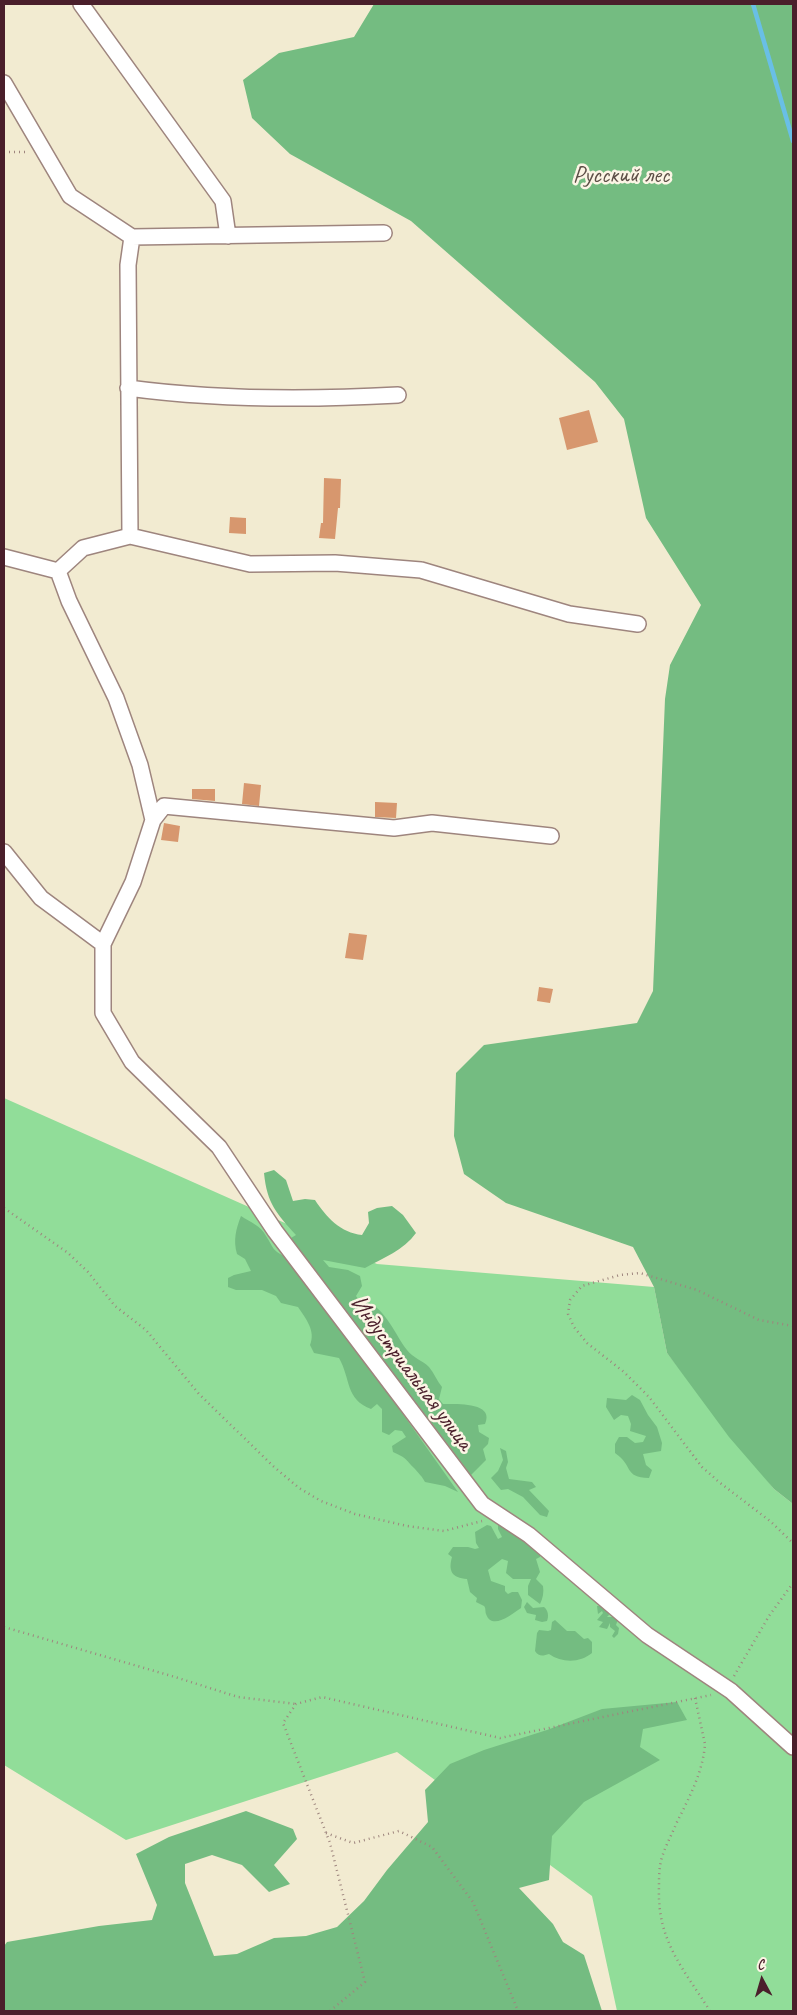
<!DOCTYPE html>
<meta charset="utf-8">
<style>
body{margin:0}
#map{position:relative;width:797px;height:2015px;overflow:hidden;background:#f2ebd1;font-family:Caveat,sans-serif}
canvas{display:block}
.frame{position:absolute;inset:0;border:5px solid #4a1f2b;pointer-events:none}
.north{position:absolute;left:737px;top:1955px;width:50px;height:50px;-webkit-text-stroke:4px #fcf5e5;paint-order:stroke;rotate:354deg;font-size:14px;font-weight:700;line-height:20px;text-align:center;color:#4a1f2b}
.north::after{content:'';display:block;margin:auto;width:18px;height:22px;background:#4a1f2b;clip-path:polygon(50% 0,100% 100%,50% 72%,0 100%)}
</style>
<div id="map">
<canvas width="797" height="2015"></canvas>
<div class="frame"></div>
<div class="north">С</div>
</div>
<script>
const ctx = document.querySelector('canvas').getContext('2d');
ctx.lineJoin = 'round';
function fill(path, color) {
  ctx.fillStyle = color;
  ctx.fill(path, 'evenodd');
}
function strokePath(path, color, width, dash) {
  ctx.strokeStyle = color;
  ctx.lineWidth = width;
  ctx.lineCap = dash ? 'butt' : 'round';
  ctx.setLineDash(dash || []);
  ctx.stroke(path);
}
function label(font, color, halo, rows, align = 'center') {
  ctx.font = font + ' Caveat,sans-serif';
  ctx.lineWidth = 5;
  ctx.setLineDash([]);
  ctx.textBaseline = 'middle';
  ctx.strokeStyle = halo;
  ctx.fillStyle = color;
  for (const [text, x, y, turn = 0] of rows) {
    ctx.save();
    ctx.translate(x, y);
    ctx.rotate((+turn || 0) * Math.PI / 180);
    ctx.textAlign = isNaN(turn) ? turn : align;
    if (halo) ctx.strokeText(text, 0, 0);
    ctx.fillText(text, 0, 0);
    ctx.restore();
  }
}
fill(new Path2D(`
 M4,1098l373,166 277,23 13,66 107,136 19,15v507h-176l-25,-115 -195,-144 -271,88 -122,-75z`), '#91dd99');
fill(new Path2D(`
 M374,4h419v1500l-19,-15 -45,-52 -62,-84 -13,-66 -21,-40 -127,-44 -42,-29 -10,-38 2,-63 28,-28 153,-22 16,-32 12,-292 5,-34 31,-60 -55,-87 -22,-99 -29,-37 -184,-161 -121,-67 -38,-36 -9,-38 36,-27 75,-16z
 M274,1170l12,10 7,21 12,-2 10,1c11,17 26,33 47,35l7,-12 -1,-11 9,-4 15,-2 11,9 13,18c-12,17 -33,25 -51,35l-42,-8 6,7 19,3 12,6 2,10 -6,10 7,10 4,-4c18,6 29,34 40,48 6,8 15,10 22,17 5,6 8,14 13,20l-3,12 4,5c14,0 52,-2 42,20l-7,1 1,7 10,6 -1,6 -5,5 3,11 -15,15 -180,-237 5,-3c-19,-21 -29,-31 -32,-62z
 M241,1216c9,6 20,10 25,20 9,14 5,13 21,22l60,77 111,157 -13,-6 -20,-4c-3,-6 -6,-8 -10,-13 -11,-11 -7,-10 -22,-17l-1,-6 14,-9 -4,-6 -7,-1 -6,5 -7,-3v-23l-5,-5 -6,5c-26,-10 -20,-30 -32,-51l-25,-5 -4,-8c6,-14 -4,-26 -12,-38l-17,-4 -5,-7 -14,-6h-26l-8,-3v-9l6,-3 17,-4 -6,-12 -8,-5c-4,-14 -1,-25 4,-38z
 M632,1395l8,5 8,15 9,12 5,16 -1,8 -18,3 3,11 6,5 -3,8c-26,-1 -15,-12 -34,-25v-9l4,-7h8l8,6 8,-1 3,-6 -16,-5 1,-7 -3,-8 -7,-1 -7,5 -8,-13 1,-9 19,2z
 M500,1448l6,3 2,11 -2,6 3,11 23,3 4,5 -7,3 20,21 -2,6 -7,-2 -17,-18 -15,-8 -7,1 -10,-12 7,-7 5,-11z
 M498,1524l9,1 33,27v5l-4,2 4,13 -4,7 7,7c1,6 0,12 -3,18l-12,-9v-9l3,-7h-18l-7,-6 2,-12 -6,-2 -14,11 3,11 14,5v5l3,3 4,-2h6l4,8 -1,8c-9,6 -29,23 -35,6 -1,-3 0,-6 -2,-8l-8,-4 1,-4 -7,-6 -3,-13c-15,-1 -19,-8 -15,-22l-4,-3 5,-7h15l7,2 4,-1 -3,-5 -1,-11 12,-7 4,1 7,13 4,-2 -4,-8z
 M527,1602l6,6 11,-1c4,3 5,9 3,14l-5,1 -7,-2 1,-5 -9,-2 -3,-6z
 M597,1606h7l3,3 2,6 -2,2h9l2,2 -2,6 3,3 -1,6 -4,4 -2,-2 3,-5 -5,-4v-4l-3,6 -8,-2 4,-5 -6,-2 6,-7 -1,-2 -4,3z
 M555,1620l12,11h8l9,8 4,-1 4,4v11c-12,10 -30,10 -43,1 -6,2 -10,3 -14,-3l2,-18 2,-3 9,1 3,-1 1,-8z
 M677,1702l10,18 -44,9 -3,18 20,13 -76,42 -32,34 -3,44 -30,8 34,36 10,18 21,13 18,56h-598v-65l3,-4 92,-16 53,-6 5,-15 -21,-51 33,-17 77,-26 47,18 4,10 -23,26 16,19 -21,8 -27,-27 -30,-10 -27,9v19l29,73 23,-2 37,-16 32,-2 31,-9 27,-26 23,-31 41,-48 -3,-32 25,-26 34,-14 63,-20 55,-21z`), '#74bc81');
strokePath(new Path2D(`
 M753,4l40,137`), '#69bfe6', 4.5);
fill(new Path2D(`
 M589,410l9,32 -31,8 -8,-32z
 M324,478l17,1 -1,29h-2l-3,31 -16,-1 2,-15h2z
 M230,517l16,1v16l-17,-1z
 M244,783l17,2 -2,21 -17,-2z
 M192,789h23v12l-23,-2z
 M375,802l22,1 -1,15 -21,-1z
 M164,823l16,3 -2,16 -17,-2z
 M349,933l18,2 -4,25 -18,-2z
 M539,987l14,2 -3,14 -13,-2z`), '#d7976e');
const minor = new Path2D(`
 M81,4l142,197 5,35
 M4,83l66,113 62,41 -4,28 2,271 -47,12 -25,23 11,30 47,97 24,67 13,55 -20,62 -30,62v69l29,49 87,85 56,84 207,273 47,31 118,100 84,56 62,56
 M132,237l252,-4
 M128,388c89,12 181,12 270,7
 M130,536l120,28 85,-1 86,7 148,44 69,10
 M4,557l54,14
 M153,820l11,-14 230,22 38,-5 119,13
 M4,852l37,46 62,46`);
strokePath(minor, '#9e857e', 18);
strokePath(new Path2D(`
 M4,152h23
 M4,1208l64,45 20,19 27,34 31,24 53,64 74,72 26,22 22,13 34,13 52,12 37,5 38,-10
 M793,1326l-34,-6 -62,-30 -57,-17 -20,2 -38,11 -12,14 -2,14 6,13 13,16 37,29 25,25 53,70 17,15 51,39 23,22
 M4,1627l171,50 63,20 58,7
 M734,1676l35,-60 24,-33
 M695,1698l10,46c-2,28 -16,54 -28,78 -5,12 -11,23 -15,35 -3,10 -3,20 -3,30 -2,54 24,81 51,124
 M326,1833l27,10 46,-12 33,16 41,55 45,109
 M330,2011l35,-29 -35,-139 -47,-120 13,-19 26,-7 178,41 211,-43`), '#9e857e', 2.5, [1, 4]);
strokePath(minor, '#fff', 15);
label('24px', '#5c4e46', '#fcf5e5', [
 ["Русский лес",621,176]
]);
label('24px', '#4a1f2b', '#fcf5e5', [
 ["Индустриальная улица",411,1373,53]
]);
</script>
